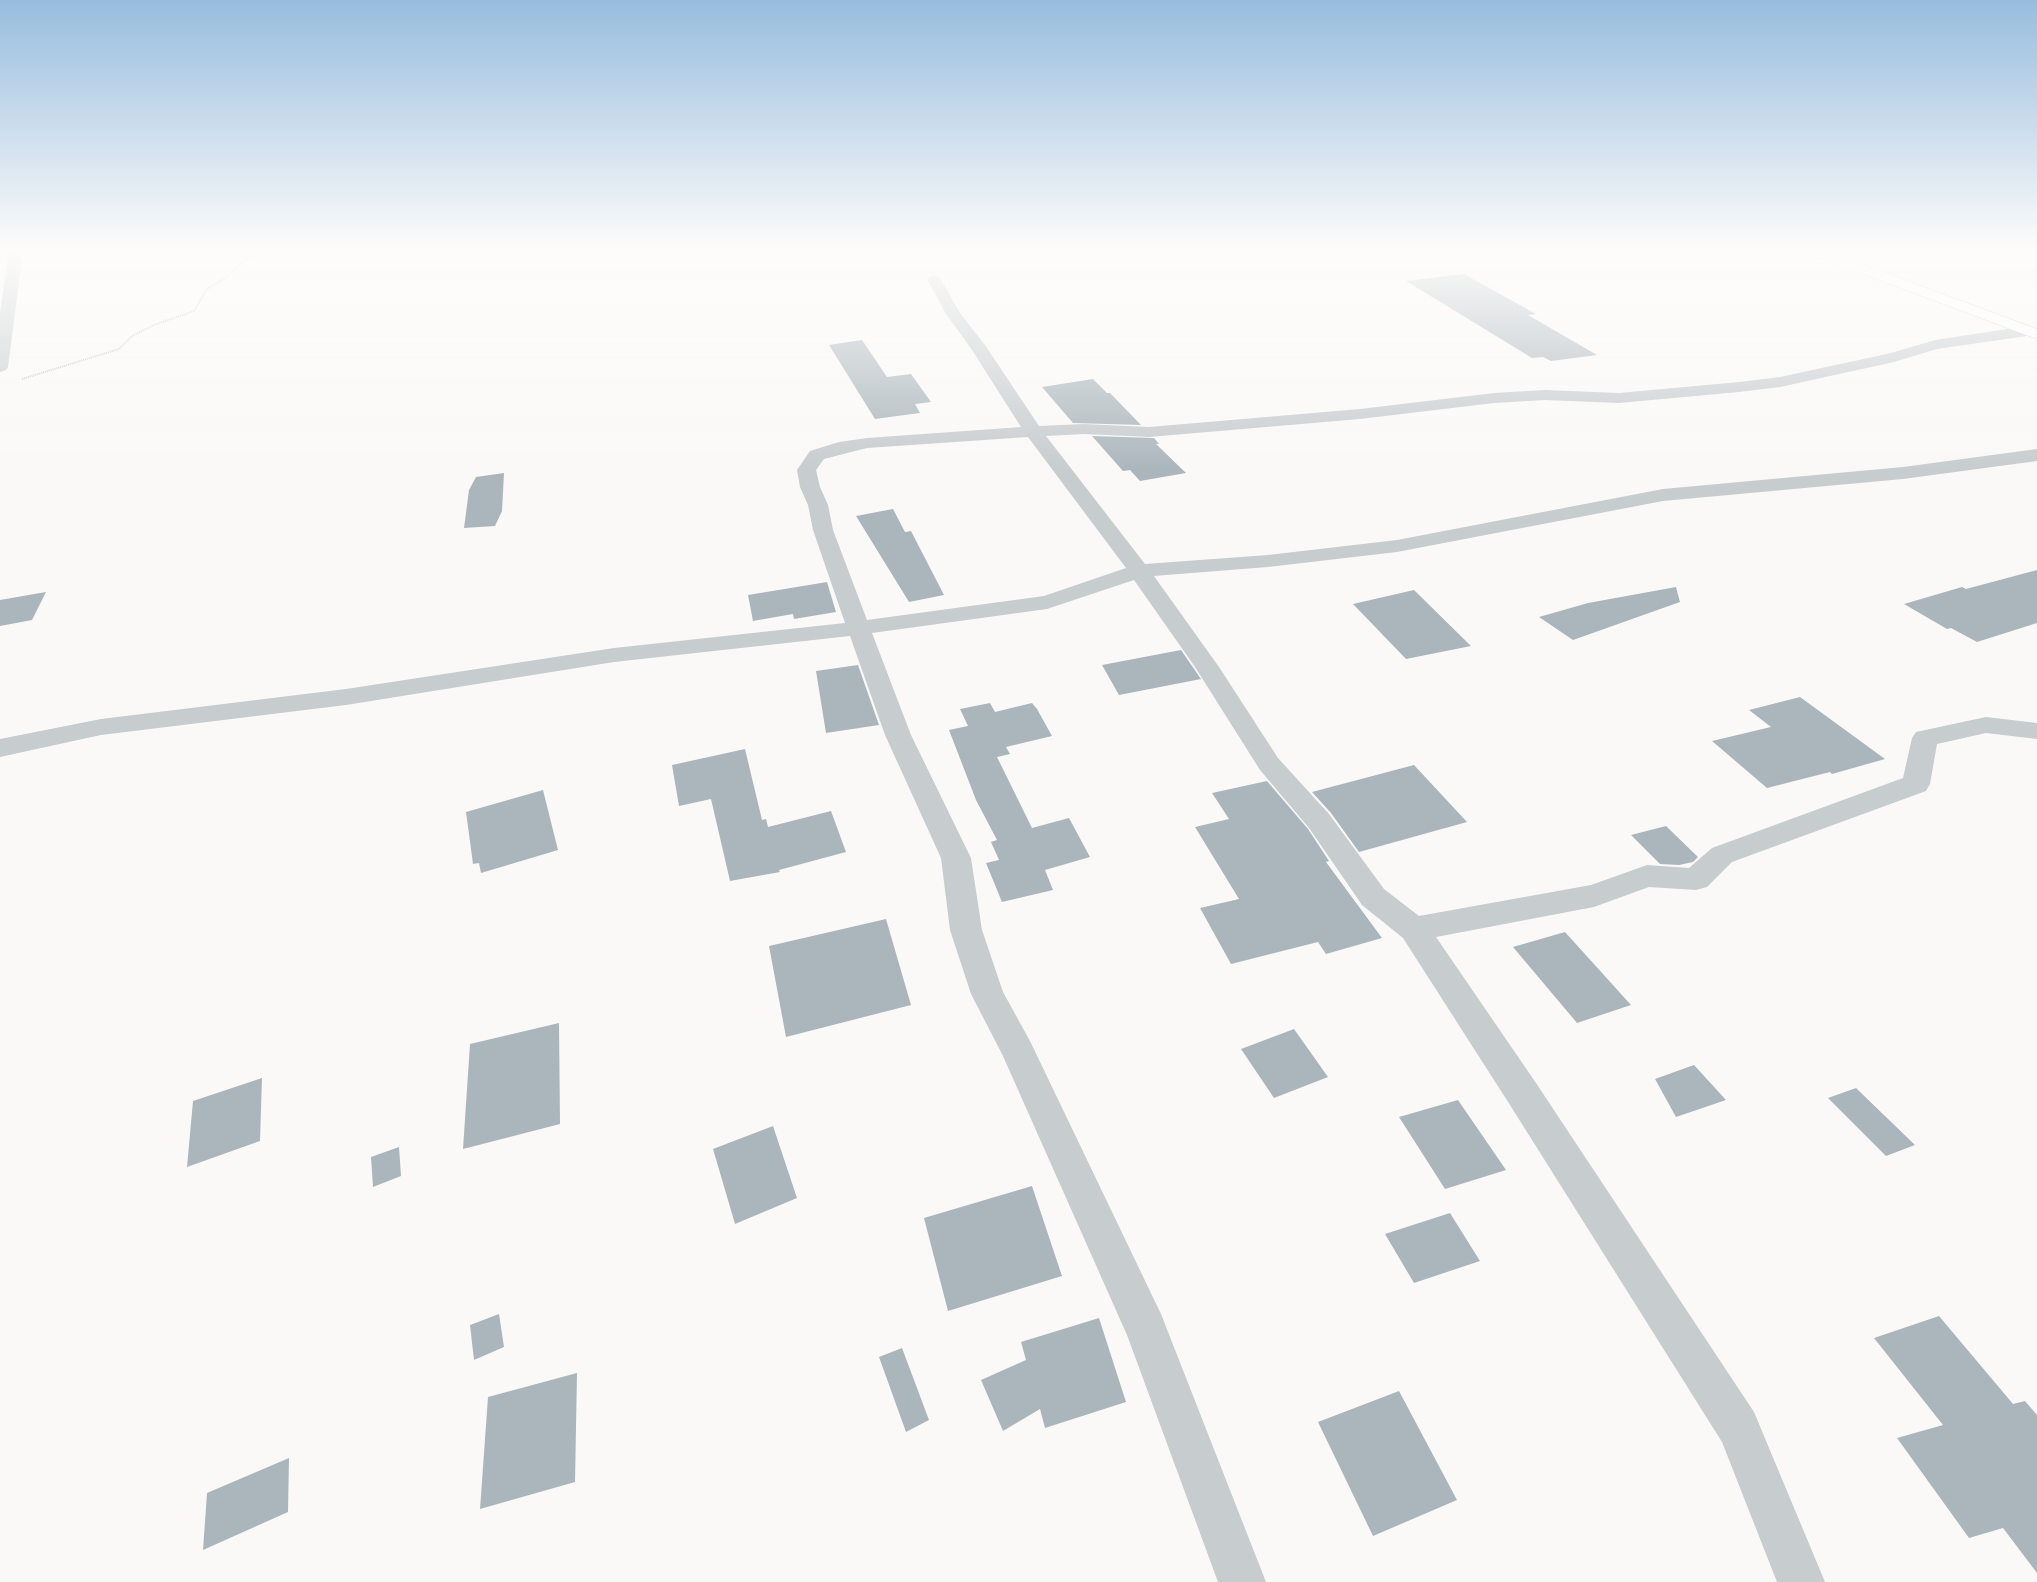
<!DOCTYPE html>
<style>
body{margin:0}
canvas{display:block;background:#faf9f7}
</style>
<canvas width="2037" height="1582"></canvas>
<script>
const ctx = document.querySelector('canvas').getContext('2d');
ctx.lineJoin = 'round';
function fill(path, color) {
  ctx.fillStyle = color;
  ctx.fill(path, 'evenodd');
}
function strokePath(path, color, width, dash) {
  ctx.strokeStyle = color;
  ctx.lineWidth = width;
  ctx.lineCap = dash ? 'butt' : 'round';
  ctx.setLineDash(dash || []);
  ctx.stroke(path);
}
fill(new Path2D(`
 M1464,274l72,40 -8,1 69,40 -46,6 -8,-4 -11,1 -126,-77z
 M862,340l25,37 24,-3 20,28 -16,2 5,9 -45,6 -46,-74z
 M1093,379l14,14h3l31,32 -68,-2 -31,-36z
 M1092,436l62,2 5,6h-3l30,29 -46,8 -10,-11 -7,1z
 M504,473l-2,38 -7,15 -31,2 5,-38 7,-13z
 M893,509l12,23 6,-1 33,64 -35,7 -53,-86z
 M2037,570v53l-60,19 -26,-14 -4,1 -43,-25 58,-17 4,2z
 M827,582l9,30 -42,7 -1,-5 -40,7 -5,-26z
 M1676,587l4,15 -107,38 -34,-23 49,-14z
 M1414,590l57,56 -65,13 -53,-55z
 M46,592l-14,28 -32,6v-26z
 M1181,650l20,29 -82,16 -17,-30z
 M858,665l21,60 -53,8 -10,-62z
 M1800,697l85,62 -53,15 -2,-2 -63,16 -55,-47 59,-14 -22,-17z
 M990,703l5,9 37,-9 5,6 15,27 -46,11 4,7 -13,3 35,71 37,-10 21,39 -45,13 8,20 -51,12 -16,-39 13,-3 -8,-18 6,-2 -21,-40 -27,-70 19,-4 -8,-17z
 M745,749l17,71 4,-1 2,8 63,-16 15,41 -67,18 1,2 -50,9 -19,-82 -32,7 -7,-41z
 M1414,765l53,57 -108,30 -28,-39 -19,-21z
 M1267,781l41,48 21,32 -3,1 56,76 -56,16 -8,-12 -87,22 -31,-56 39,-9 -44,-72 34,-8 -17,-26z
 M543,790l15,60 -77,23 -2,-10 -6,1 -7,-52z
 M1666,826l32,31 -5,5 -14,3 -19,-1 -29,-29z
 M886,919l25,86 -125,32 -17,-91z
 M1565,932l66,73 -54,18 -64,-76z
 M559,1023l1,101 -97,25 7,-105z
 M1294,1029l34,48 -54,21 -33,-49z
 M1694,1065l32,35 -50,17 -21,-38z
 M262,1078l-2,63 -73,26 6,-66z
 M1856,1088l59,57 -29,11 -58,-58z
 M1458,1100l48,70 -61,19 -46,-72z
 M773,1126l24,72 -62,26 -22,-75z
 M399,1147l2,29 -28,11 -2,-30z
 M1032,1186l30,90 -114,35 -24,-93z
 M1450,1213l30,48 -66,22 -29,-49z
 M499,1314l5,33 -30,13 -4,-35z
 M1939,1316l74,88 12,-3 12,14v158l-34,-45 -34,10 -72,-100 46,-13 -69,-87z
 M1099,1318l27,84 -81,26 -5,-19 -37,22 -22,-51 45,-20 -5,-18z
 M902,1348l27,72 -23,12 -27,-75z
 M577,1373l-2,109 -95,27 8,-112z
 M1399,1391l58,109 -84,36 -55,-114z
 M289,1458l-1,54 -85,38 4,-57z`), '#abb6bc');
const secondary = new Path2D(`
 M1805,250h19l213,79v10l-230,-86z`);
strokePath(secondary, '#b6bec2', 1);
strokePath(new Path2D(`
 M22,379l97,-30 13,-13 22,-11 40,-14 13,-22 18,-11 28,-24 -2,-4`), '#bec2c4', 2, [1, 1]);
fill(new Path2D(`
 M9,250h14l-15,117 -2,3 -6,2v-59z
 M934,275l5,1 21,37 25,32 54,81 45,-2 65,3 211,-18 134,-16 51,-3 74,3 120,-11 41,-5 111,-24 44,-13 92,-14 5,2 3,3 -3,3 -5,2 -90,13 -43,13 -114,25 -41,5 -120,11 -74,-3 -51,3 -134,16 -211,18 -65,-3 -38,2 99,128 123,-9 129,-15 266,-51 240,-22 134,-18v12l-134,18 -240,22 -266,51 -129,15 -114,9 65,91 59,91 51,56 55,75 35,27 172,-31 56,-20 42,3 23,-20 191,-70 9,-40 4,-6 70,-15 51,6v16l-51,-6 -49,11 -7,40 -4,7 -194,71 -25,25 -11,3 -47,-3 -55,20 -158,30 100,146 218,329 71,170h-48l-55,-140 -212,-337 -107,-167 -41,-33 -53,-77 -49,-58 -65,-103 -61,-87 -87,29 -175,24 39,102 60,123 11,72 21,62 27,49 131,273 105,268h-48l-91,-247 -124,-279 -32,-62 -21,-64 -9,-72 -56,-123 -35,-99 -236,26 -268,43 -245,30 -101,22v-18l101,-20 245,-30 268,-41 231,-25 -32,-93 -5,-25 -8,-18 -3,-17 13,-19 29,-9 28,-4 154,-11 -49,-77 -26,-36 -19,-35zM1028,437l98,131 -82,28 -177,24 -34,-90 -5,-25 -8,-18 -4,-17 8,-11 43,-11z`), '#c7cccf');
fill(secondary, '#fff');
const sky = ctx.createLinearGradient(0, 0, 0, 471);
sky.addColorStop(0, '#97bdde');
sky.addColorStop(0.53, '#fdfcfb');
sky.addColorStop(1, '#fdfcfb00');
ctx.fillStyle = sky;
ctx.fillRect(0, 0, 2037, 471);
</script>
